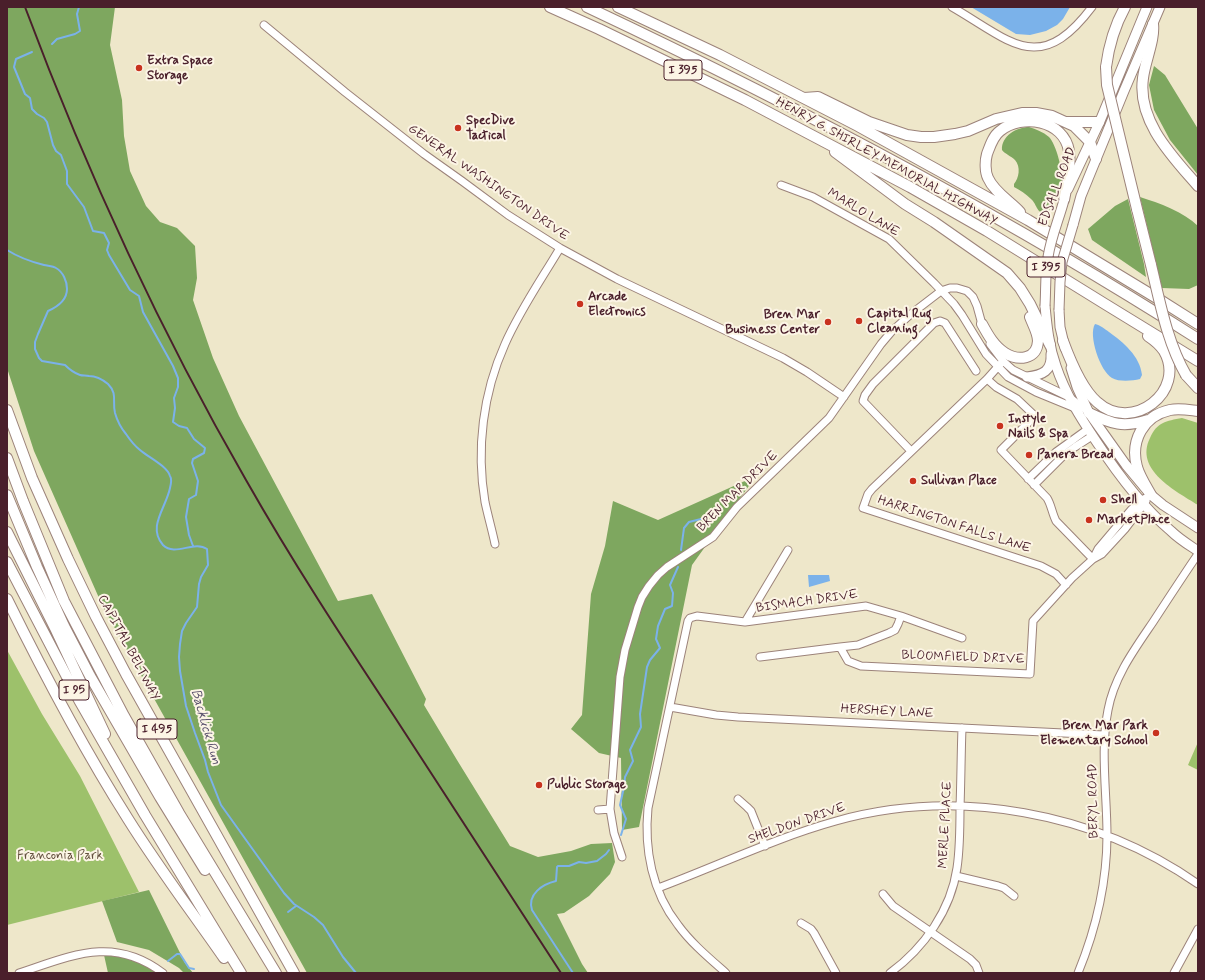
<!DOCTYPE html>
<style>
body{margin:0}
#map{position:relative;width:1205px;height:980px;overflow:hidden;background:#eee7ca;font-family:Mynerve,sans-serif}
canvas{display:block}
.frame{position:absolute;inset:0;border:8px solid #4a1f2b;pointer-events:none}
</style>
<div id="map">
<canvas width="1205" height="980"></canvas>
<div class="frame"></div>
</div>
<script>
const ctx = document.querySelector('canvas').getContext('2d');
ctx.lineJoin = 'round';
function fill(path, color) {
  ctx.fillStyle = color;
  ctx.fill(path, 'evenodd');
}
function strokePath(path, color, width, dash) {
  ctx.strokeStyle = color;
  ctx.lineWidth = width;
  ctx.lineCap = dash ? 'butt' : 'round';
  ctx.setLineDash(dash || []);
  ctx.stroke(path);
}
function label(font, color, halo, rows, align = 'center') {
  ctx.font = font + ' Mynerve,sans-serif';
  ctx.lineWidth = 4;
  ctx.setLineDash([]);
  ctx.textBaseline = 'middle';
  ctx.strokeStyle = halo;
  ctx.fillStyle = color;
  for (const [text, x, y, turn = 0] of rows) {
    ctx.save();
    ctx.translate(x, y);
    ctx.rotate((+turn || 0) * Math.PI / 180);
    ctx.textAlign = isNaN(turn) ? turn : align;
    if (halo) ctx.strokeText(text, 0, 0);
    ctx.fillText(text, 0, 0);
    ctx.restore();
  }
}
fill(new Path2D(`
 M1182,418l16,5v82c-22,-14 -64,-35 -48,-67 7,-16 16,-17 32,-20z
 M7,650l35,64 38,62 59,116 -132,33z
 M1198,742v28l-10,-5z`), '#9dc16b');
fill(new Path2D(`
 M7,7h108l-5,38 12,55 2,36 6,35 16,35 14,16 17,6 18,18 2,32 -4,22 20,58 26,58 99,185 34,-7 54,105 -2,6 33,55 53,86 28,11 33,-6 20,-7 21,-1 3,19 -5,12 -21,22 -25,17 -7,1 25,50 6,9h-281l-204,-366 -69,-156 -27,-83z
 M1154,66l11,9 33,54v46l-28,-35 -16,-30 -5,-25z
 M1029,127c7,2 14,5 20,10 7,7 14,34 13,44 -1,8 -9,28 -16,33 -10,-1 -9,-10 -15,-15 -5,-5 -11,-9 -17,-12v-3c5,-6 7,-17 1,-24 -4,-4 -10,-6 -13,-10 -1,-14 15,-23 27,-23z
 M1140,197c19,6 44,15 58,29v59l-9,4 -27,-1z
 M1128,199l16,65 2,13 -54,-37 -4,-11 27,-23z
 M756,476l-64,89 -53,262 -17,3 -1,-72 -22,-5 -28,-24 11,-14 9,-121 14,-48 8,-45 45,19z
 M149,890l36,73 8,10h-9l-5,-5 -30,-18 -32,-8 -15,-41z
 M104,955l24,3 34,15h-54z`), '#7ea75f');
fill(new Path2D(`
 M971,7h99l-7,12 -6,6 -11,6 -16,4 -14,-1z
 M1095,324c5,1 10,5 14,8 14,10 31,24 33,43l-2,4c-8,2 -21,3 -28,-1 -12,-7 -24,-43 -17,-54z
 M808,575h21l1,6 -21,6z`), '#7bb2ea');
strokePath(new Path2D(`
 M52,44l5,-5 18,-5 5,-3 -3,-17 2,-7
 M32,52l-16,7 -2,8 11,27 5,4 2,11 5,5 7,4 3,4 6,23 3,6 5,4 6,16v13l17,23 9,24 11,2 5,10 -2,7 2,5 21,35 9,6 4,16 30,54 5,12v9l-4,11 1,10 -2,14 6,4 8,2 7,11 11,9 -1,5 -11,6 -1,4 6,18 -2,14 -7,4 -3,18 3,18 4,11
 M7,250c11,7 25,12 37,15 4,1 9,1 12,3 7,4 11,13 11,21 0,12 -10,18 -19,22l-10,23 -3,8v7l4,9 3,3 23,4c4,4 9,8 15,10 3,1 6,0 9,1 7,0 13,3 19,8 10,10 4,17 7,29 2,7 6,15 11,21 4,6 9,12 14,16 8,7 27,16 30,26 2,3 1,8 0,12 -4,20 -23,39 -7,57 12,12 31,-5 44,4l1,16 -7,12 -2,7 -2,23 -11,16 -4,8 -2,13 -1,13 1,14 6,35 9,27 10,27 3,12 13,33 63,88 10,11 20,13 9,8 20,32 13,16
 M681,550l3,-22 5,-6 12,-3 6,-4
 M621,835l5,-16 -6,-14 4,-18 1,-10 8,-16 -3,-11 11,-23 -1,-13 7,-47 3,-7 10,-12 -4,-9 2,-13 7,-17 7,-3 1,-13 -3,-8 8,-18
 M288,912l8,-6
 M168,961l9,-7h3l9,14 5,1
 M573,973l-41,-63c-5,-16 11,-26 24,-29l1,-14 1,-1h11l10,-4 7,1 11,-2 9,-7 3,-4`), '#7bb2ea', 2);
const minor = new Path2D(`
 M952,7c59,34 87,70 140,0
 M264,25l81,67 79,62 38,27 46,34 52,33 57,31 166,79 24,14 37,25
 M781,185l32,12 76,42 45,44 20,21 8,11 24,39 22,23 28,15 39,16
 M990,344l13,17 10,9 56,27 18,14
 M1003,361l-16,18 -115,110 -4,5 -5,14 178,58 15,8 10,11
 M987,379l9,8 21,12 18,17 -34,34 46,48c4,6 5,15 9,23l37,38
 M911,451l-48,-50 2,-6 8,-11 61,-61 6,-2 5,2 31,48
 M1028,479l28,-27 32,-23
 M1034,485l31,-31 10,-7 17,-11
 M495,544c-3,-14 -7,-28 -10,-42 -9,-53 -2,-109 20,-158 15,-34 36,-64 55,-96
 M1093,559l9,-5 23,-25 21,-28
 M745,622l121,-16 35,10 61,22
 M840,647l18,-2 31,-12 6,-3 3,-6 3,-8
 M760,657l80,-10 8,14 13,5 169,8 3,-53 39,-43 21,-19 5,-10 33,-39 9,-9 11,-6
 M670,707l46,8 22,2 366,18
 M738,799l9,8 4,4 14,35
 M598,810l12,-1
 M622,857l-8,-24 -4,-24 10,-132 5,-27 13,-43 4,-10 7,-11 9,-11 9,-8 46,-30 24,-30 92,-89 52,-74 11,-13 19,-17 30,-23 9,-3h7l10,3 6,6 4,9 6,22
 M956,876l42,10 6,2 10,8
 M658,888c59,-22 117,-50 178,-67 122,-34 259,-9 362,63
 M883,894l10,12 77,53 6,6 3,8
 M801,923l10,6 3,4 22,40
 M19,973c52,-17 94,-38 144,0
 M726,973c-17,-15 -35,-30 -48,-48 -26,-33 -34,-76 -30,-117l40,-187 2,-3 7,-2 48,6 43,-72
 M890,973c34,-25 61,-63 67,-105 3,-20 3,-41 3,-61 1,-26 1,-52 2,-79
 M1078,973c18,-44 29,-90 29,-138 0,-41 -7,-85 1,-125 6,-33 26,-60 45,-88 15,-23 30,-46 45,-68
 M1174,973l24,-44`);
const major = new Path2D(`
 M1068,189l32,-68 47,-114
 M1073,225l8,-29 43,-105 36,-84
 M1045,306c2,21 4,40 11,60 9,27 24,51 40,75 21,32 45,65 75,90 8,8 18,14 27,20
 M1059,310l1,17 5,21
 M1071,368l6,19 12,26 37,52 25,30 12,10 35,23
 M1027,377c16,-2 25,-6 24,-23`);
const highway = new Path2D(`
 M550,7l49,22 146,71 165,87 77,44 118,73 93,57
 M587,7c210,99 415,207 611,332
 M618,7l102,48 138,71 170,94 132,80 38,24
 M1153,24c2,16 -8,37 -10,54 -6,43 29,78 55,108
 M1106,67c3,-23 8,-40 19,-60
 M804,98l14,-1 51,25 38,13 14,2h13l21,-3 13,-3 28,-12 26,-6h14l16,3 22,10 16,16 6,17
 M1067,122h32
 M835,152l70,52 29,18 73,51 13,15 10,16 20,41
 M1137,209l14,56
 M1020,212c-10,-11 -26,-20 -32,-34 -3,-6 -3,-17 -1,-24 3,-8 6,-18 13,-23 22,-18 64,-11 69,20 2,17 -2,33 -5,49
 M982,324c6,11 12,22 23,29 13,8 32,7 33,-12 0,-8 -5,-16 -8,-24
 M1063,341c7,19 19,48 34,61 35,32 90,-11 67,-51 -4,-6 -10,-11 -16,-15
 M1186,375l12,13
 M7,410l25,68 36,81 28,58 30,57 168,299
 M1089,413c23,11 34,15 59,7
 M7,458l16,43 41,100 60,115 55,97 97,160
 M7,495l30,72 27,59 26,50 70,121 45,73
 M1151,495c-5,-9 -11,-18 -14,-28 -7,-26 6,-51 33,-57 9,-2 19,0 28,1
 M7,532l49,98 49,104
 M7,562l72,138 66,115 96,158
 M7,599c37,75 76,149 121,220 30,48 64,93 96,139`);
strokePath(minor, '#9c837a', 9);
strokePath(major, '#9c837a', 11);
strokePath(highway, '#9c837a', 12);
strokePath(minor, '#fff', 7);
strokePath(major, '#fff', 9);
strokePath(highway, '#fff', 10);
strokePath(new Path2D(`
 M25,7c61,163 134,322 221,473 46,81 97,159 148,236 56,86 111,171 167,257`), '#4a1f2b', 2);
const majorBridge = new Path2D(`
 M1045,306c1,-16 0,-33 3,-49 3,-20 11,-38 16,-57
 M1059,310l1,-28 2,-20 11,-37`);
const highwayBridge = new Path2D(`
 M1106,67l1,18 30,124
 M1151,265c9,37 16,77 35,110`);
strokePath(majorBridge, '#9c837a', 11, []);
strokePath(highwayBridge, '#9c837a', 12, []);
strokePath(majorBridge, '#fff', 9);
strokePath(highwayBridge, '#fff', 10);
for (const [x, y, r, color] of [
 [139,68,4,"#c8321e"],
 [458,128,4,"#c8321e"],
 [580,304,4,"#c8321e"],
 [859,321,4,"#c8321e"],
 [828,322,4,"#c8321e"],
 [1000,426,4,"#c8321e"],
 [1029,455,4,"#c8321e"],
 [913,481,4,"#c8321e"],
 [1103,500,4,"#c8321e"],
 [1089,520,4,"#c8321e"],
 [1156,733,4,"#c8321e"],
 [539,785,4,"#c8321e"]
]) {
  const dot = new Path2D();
  dot.arc(x, y, r, 0, 2 * Math.PI);
  ctx.fillStyle = color;
  ctx.fill(dot);
  strokePath(dot, '#fcf5e5', 1.5);
}
for (const [x, y, w] of [
 [683,70,38],
 [1046,267,38],
 [74,690,30],
 [157,729,40]
]) {
  const box = new Path2D();
  box.roundRect(x - w / 2, y - 10, w, 20, 3);
  ctx.fillStyle = '#fcf5e5';
  ctx.fill(box);
  strokePath(box, '#4a1f2b', 1);
}
label('bold 12px', '#4a1f2b', null, [
 ["I 395",683,70],
 ["I 395",1046,267],
 ["I 95",74,690],
 ["I 495",157,729]
]);
label('bold 13px', '#4a1f2b', '#fcf5e5', [
 ["Extra Space",147,61],
 ["Storage",147,76],
 ["SpecDive",466,121],
 ["Tactical",466,136],
 ["Arcade",588,297],
 ["Electronics",588,312],
 ["Capital Rug",867,314],
 ["Cleaning",867,329],
 ["Bren Mar",820,315,"right"],
 ["Business Center",820,330,"right"],
 ["Instyle",1008,419],
 ["Nails & Spa",1008,434],
 ["Panera Bread",1037,455],
 ["Sullivan Place",921,481],
 ["Shell",1111,500],
 ["MarketPlace",1097,520],
 ["Bren Mar Park",1148,726,"right"],
 ["Elementary School",1148,741,"right"],
 ["Public Storage",547,785]
], 'left');
label('13px', '#4a1f2b', '#fcf5e5', [
 ["HENRY G. SHIRLEY MEMORIAL HIGHWAY",886,162,29],
 ["GENERAL WASHINGTON DRIVE",488,183,35],
 ["EDSALL ROAD",1058,187,-69],
 ["MARLO LANE",863,213,31],
 ["BREN MAR DRIVE",738,492,-45],
 ["HARRINGTON FALLS LANE",954,525,18],
 ["BISMACH DRIVE",807,602,-8],
 ["CAPITAL BELTWAY",128,648,62],
 ["BLOOMFIELD DRIVE",963,658,2],
 ["HERSHEY LANE",887,712,3],
 ["BERYL ROAD",1094,801,-91],
 ["SHELDON DRIVE",797,824,-19],
 ["MERLE PLACE",946,825,-87]
]);
label('13px', '#63503e', '#fcf5e5', [
 ["Franconia Park",60,856]
]);
label('italic 14px', '#5b526e', '#fcf5e5', [
 ["Backlick Run",205,727,74]
]);
</script>
